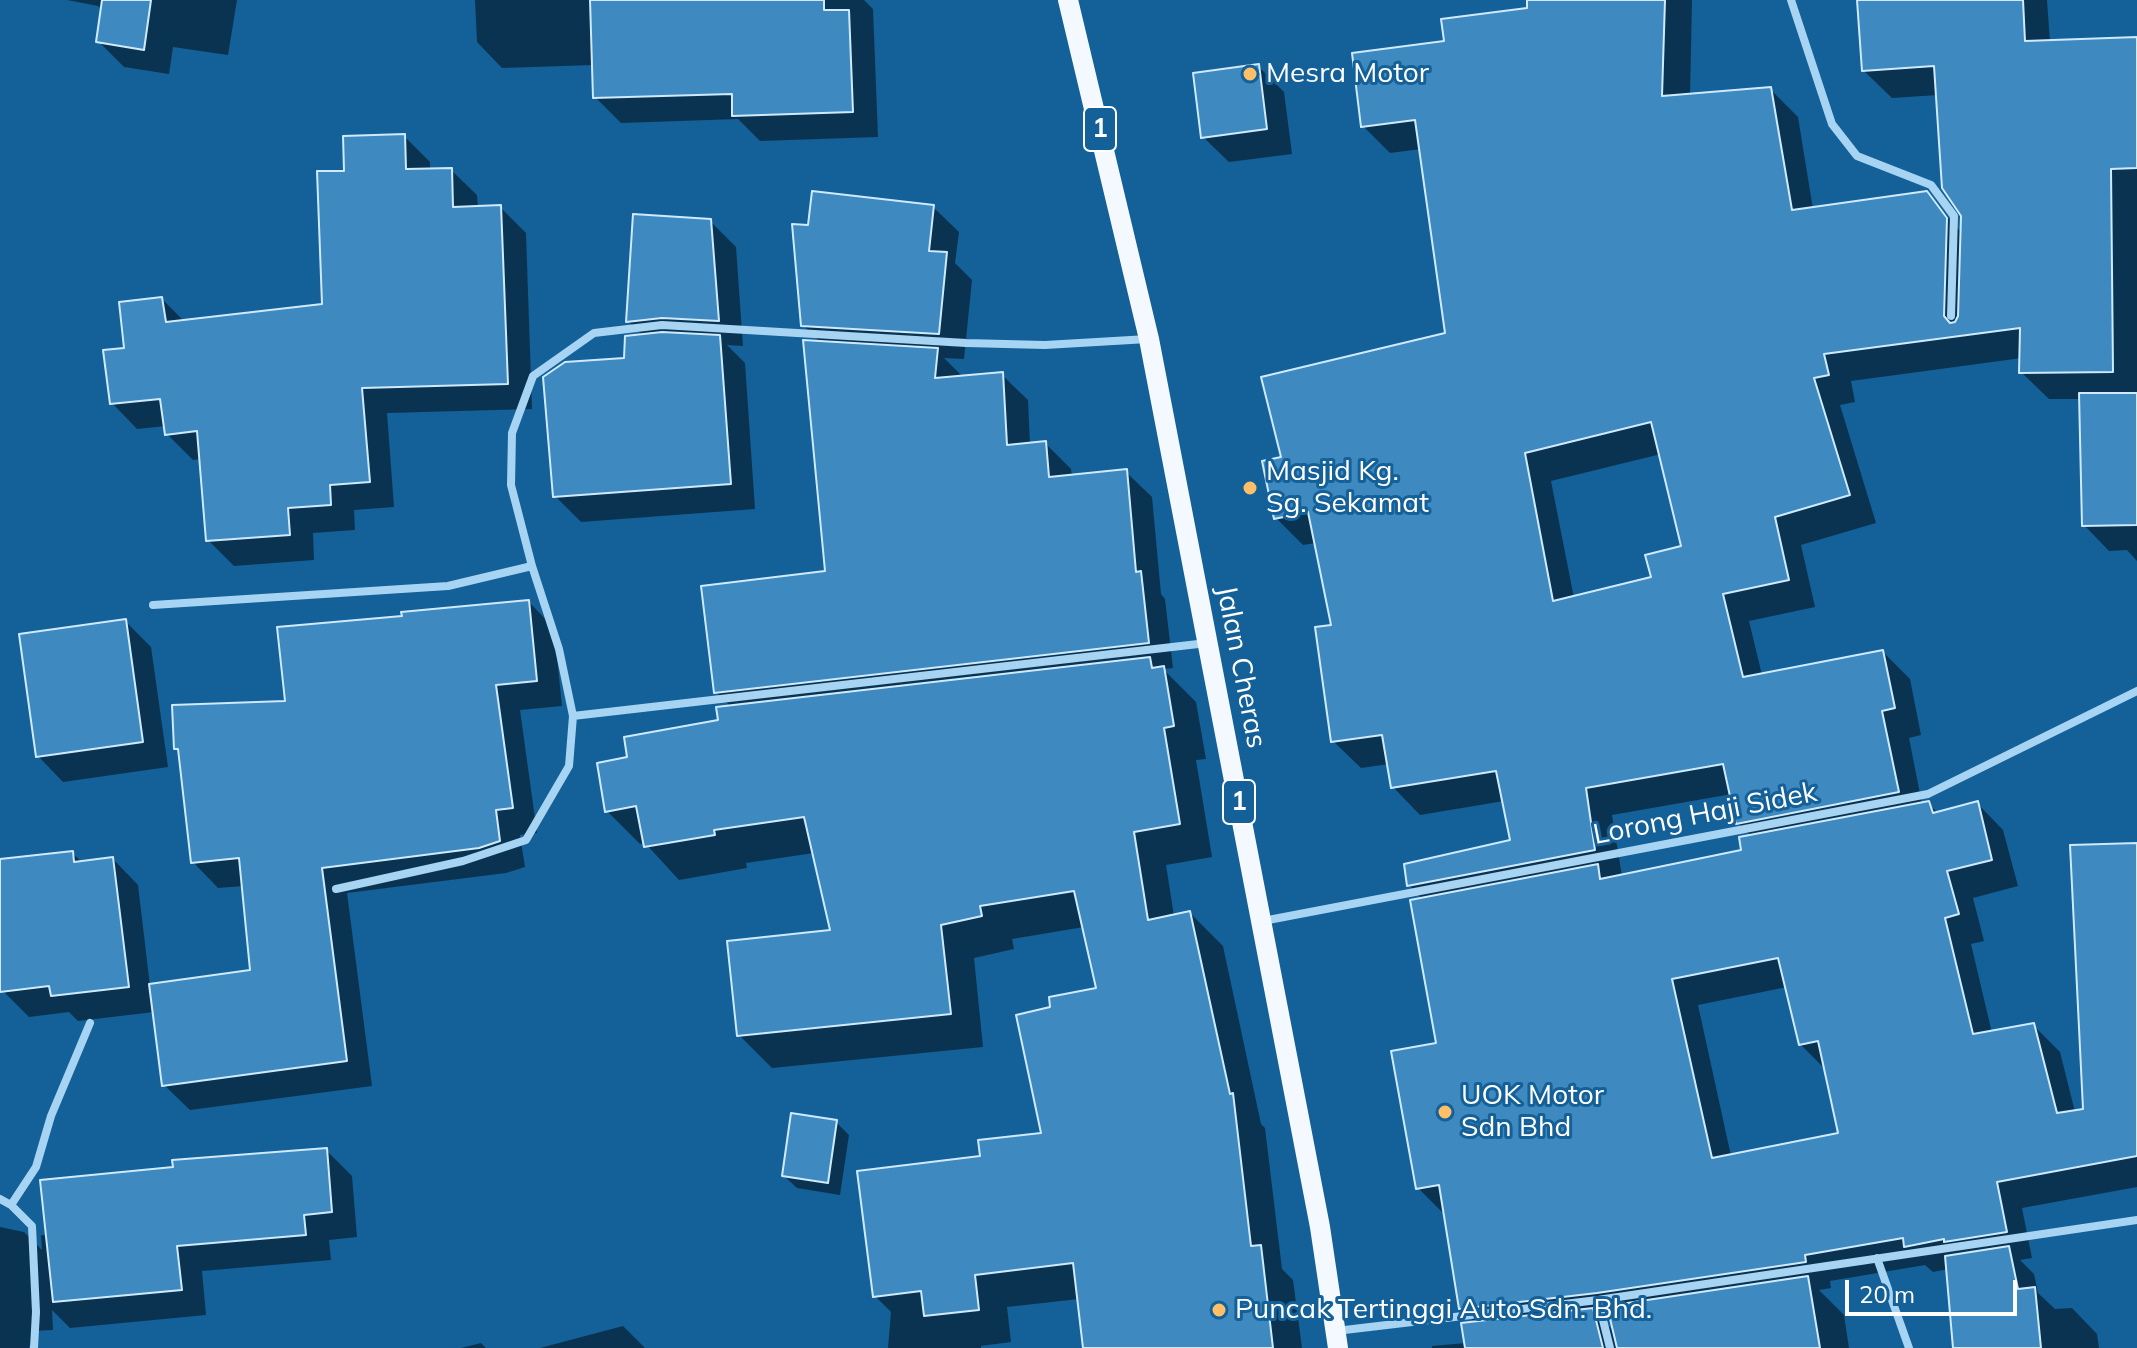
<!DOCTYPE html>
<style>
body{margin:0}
#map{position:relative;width:2137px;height:1348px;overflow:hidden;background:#146098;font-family:Mulish,sans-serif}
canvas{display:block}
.scale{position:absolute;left:1845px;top:1280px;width:172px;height:36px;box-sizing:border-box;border:4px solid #fff;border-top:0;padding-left:10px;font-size:24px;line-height:28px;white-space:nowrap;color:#fff;-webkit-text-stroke:6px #146098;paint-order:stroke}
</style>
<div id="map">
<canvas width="2137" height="1348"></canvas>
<div class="scale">20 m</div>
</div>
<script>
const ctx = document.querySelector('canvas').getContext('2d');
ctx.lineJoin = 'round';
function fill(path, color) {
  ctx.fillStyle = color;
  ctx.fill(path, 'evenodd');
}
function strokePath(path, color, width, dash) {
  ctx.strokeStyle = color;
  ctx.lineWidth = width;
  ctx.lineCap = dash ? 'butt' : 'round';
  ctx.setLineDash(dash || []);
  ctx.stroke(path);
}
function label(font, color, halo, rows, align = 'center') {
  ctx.font = font + ' Mulish,sans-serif';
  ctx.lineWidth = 6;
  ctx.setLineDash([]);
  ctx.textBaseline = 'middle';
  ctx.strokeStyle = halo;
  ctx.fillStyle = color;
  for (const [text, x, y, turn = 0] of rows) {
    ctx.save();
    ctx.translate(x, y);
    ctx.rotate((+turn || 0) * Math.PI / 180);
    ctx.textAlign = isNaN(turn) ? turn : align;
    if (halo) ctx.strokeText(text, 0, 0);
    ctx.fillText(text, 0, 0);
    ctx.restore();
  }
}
fill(new Path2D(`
 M67,0h170l-9,55 -55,-8 -4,27 -45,-7 -26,-26 4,-31 -4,-4z
 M475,0h389l9,9 5,128 -118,4 -22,-22 -117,4 -26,-26 -1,-32 -92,3 -25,-26z
 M1529,0h163l-2,96 81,-6 27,27 15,92 113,-16 36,40 1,-17 -25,-121 -46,3 -28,-27 -5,-71h188l3,42 87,-3v522l-10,-11 -18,1 -25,-26 -3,-126h-32l-28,-27 1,-14 -171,23 4,21 -15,3 36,118 -75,22 14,62 -66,14 13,54 121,-23 27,27 11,56 -12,3 13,66 6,-1 10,10 39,-10 26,27 15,56 -45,12 11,43 -13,3 21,89 41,-8 27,27 15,60 10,-2 52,-265v342l-115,21 10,50 -12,2 14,14 4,19 17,16 17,-1 25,26 2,14h-144l-7,-79 -15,3 -8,-7 -95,16 1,7 -12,2 25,25 5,33h-417v-2l34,-3 10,-19 -15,-16 -15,-92 -28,-28 20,-143 -15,-145 -14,-15 103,-43 -8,-41 -84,14 -27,-28 -4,-23 -28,4 -28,-27v-114l-17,-84 -13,2 -27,-27 7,-59 164,-124 -26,-186 -31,4 -27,-27 84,-83 82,-34zM1661,454l22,93 -30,31 -79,20 -23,-117zM1732,794l6,29 14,14 -8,14 -122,25 -10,-61zM1787,987l13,57 26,26 15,64 -110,22 -33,-151zM1612,1320l4,13 -13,-12z
 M1258,66l26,26 8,62 -63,8 -26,-25z
 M404,136l26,26v8h21l26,25 1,13 22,-1 26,26 6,176 -145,4 7,94 -40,3 1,20 -42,3 1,27 -80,6 -26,-26 -7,-81 -8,1 -26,-26 -1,-8 -29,3 -25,-26 15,-53 35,-51 23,23 139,-16 22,-133z
 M933,207l26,25 -4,31 17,17 -8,79 -20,-1 18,18 40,-1 26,25 2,44 15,-1 26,26 1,8 54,-5 26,25 9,97 4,5 8,69 -10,1 33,33 10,57 -10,1 16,97 -46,8 8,51 16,-3 33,33 38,178 4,4 17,141 11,11 9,68h-217l-6,-49 -72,8 4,35 -30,4v2h-93l3,-36 -16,-16 107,-138 62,-24 9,-125 45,-20 -14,-62 -72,12 2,10 -40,9 9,89 -211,21 -33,-33 93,-103 -18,-79 -68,10 1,5 -68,12 -34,-37 -5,1 -33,-33 22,-53 91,-37 11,-14 -15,-15 111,-119 -6,-230 -18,-18 7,-98z
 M710,221l26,26 7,99 -16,-1 18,18 10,146 -174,13 -26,-26 71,-136 17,-24 -15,-15z
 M529,602l25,26 8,78 -42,4 17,123 -17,2 5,32 -19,6 -159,20 25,193 -182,24 -26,-25 -10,-73 -76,9 -9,-9 -40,5 -26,-26 -3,-23v-107l72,-8 11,10 30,-4 25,26 12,101 102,-14 -9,-86 -25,2 -25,-26 -13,-110 -4,-4 111,-45 117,-85z
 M125,621l26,26 17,120 -105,15 -25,-26z
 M836,1122l13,13 -9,60 -43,-7 -13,-12z
 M326,1150l26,26 5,61 -28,3 2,20 -129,11 4,44 -136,13 -18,-18 1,20 -19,1 -5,17h-29v-121l24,5 18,18 -1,-15 7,1 127,-68z
 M623,1326l22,22h-105z
 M481,1343l5,5h-25z`), '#0007');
const building = new Path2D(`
 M102,0h49l-7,50 -48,-8z
 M590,0h234v10h25l4,102 -121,4v-22l-139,4z
 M1527,0h138l-3,96 109,-9 21,123 135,-19 20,27 -3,98 6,7 5,-1 3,-6 3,-100 -19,-28 -8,-122 -72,5 -5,-71h166l2,41 112,-4v131l-26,1 2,203 -94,1 1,-45 -196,26 5,21 -15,3 36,117 -75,22 14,63 -66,14 20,83 140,-27 12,58 -13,3 17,81 -163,32 -13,-60 -137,24 9,62 -188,36 -3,-22 106,-24 -14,-69 -105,17 -9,-53 -51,7 -16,-115 16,-2 -23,-113 -34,7 -12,-58 19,-4 -20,-80 184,-44 -30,-213 -54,7 -9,-74 92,-12 -3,-22 86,-11zM1651,422l30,124 -36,9 6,22 -98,24 -28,-148z
 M1259,64l8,65 -66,9 -8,-65z
 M405,134l1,35 46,-1 1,39 48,-2 7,179 -146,4 8,94 -40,3 1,20 -43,3 2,27 -84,6 -9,-110 -32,4 -5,-36 -50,5 -7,-54 21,-2 -5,-46 43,-5 4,25 156,-18 -5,-133h27l-1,-35z
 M812,191l122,14 -5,46 18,1 -8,82 -138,-8 -9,-102 16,1z
 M633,214l78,5 8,102 -57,-3 -36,4z
 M662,332l58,3 11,149 -178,13 -10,-120 22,-15 59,-4 1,-22z
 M803,340l135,8 -3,30 68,-6 4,73 39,-4 3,36 78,-8 9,103 5,-1 8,72 -435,50 -13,-107 124,-15z
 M2079,393h58v132l-55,1z
 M529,600l8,81 -41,4 17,123 -17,2 4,31 -21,7 -157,20 25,193 -185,25 -13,-102 101,-14 -11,-112 -48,5 -13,-114h-4l-2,-44 113,-4 -8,-74 125,-11 -1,-4z
 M126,619l17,123 -107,15 -17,-123z
 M1150,657l2,11 12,-2 10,60 -10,2 16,96 -46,8 14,88 42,-9 40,183 3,-1 18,153 10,-1 12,103h-190l-10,-85 -98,12 4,35 -55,6 -3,-25 -48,6 -16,-126 123,-15 -2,-16 63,-7 -25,-118 34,-8 -1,-10 47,-9 -22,-97 -94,15 2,10 -41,9 10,89 -214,22 -10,-95 103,-11 -26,-113 -90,13 1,5 -71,12 -8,-41 -31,6 -8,-49 30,-6 -3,-20 94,-17 -2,-13z
 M1929,801l4,12 45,-12 14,59 -45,11 12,43 -14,4 28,116 61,-11 23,90 26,-4 -13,-264 67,-2v313l-140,26 10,50 -63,10v-3l-40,8 -1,-9 -98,17 1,7 -209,31 -138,16 -20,-124 -23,4 -25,-138 45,-8 -26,-143 188,-36 2,15 141,-29 -2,-13zM1778,958l21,87 19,-4 20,92 -126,25 -40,-179z
 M73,851l1,11 39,-5 16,130 -78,9 -2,-10 -49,6v-133z
 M791,1113l46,7 -9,63 -46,-7z
 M327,1148l5,64 -28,3 2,20 -129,11 5,44 -129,12 -13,-122 133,-13 -1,-7z
 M2009,1246l9,43 17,-2 6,61h-88l-8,-92z
 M1808,1276l12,72h-203l-10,-42z
 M1593,1308l10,40h-138l-4,-25z`);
fill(building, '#3d89c0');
strokePath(building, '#cfeafd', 2);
strokePath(new Path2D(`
 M1791,0l41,124 25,32 74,29 23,31 -3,100
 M153,605l295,-19 84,-20
 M573,716l634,-73
 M336,889l127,-28 63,-21 43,-74 4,-50 -14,-67 -27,-83 -21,-81 1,-52 21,-57 61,-43 68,-8 304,18 79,2 103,-6
 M1263,921l665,-127 209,-103
 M0,1199l11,6 21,21 4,86 -2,36
 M11,1205l25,-38 15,-51 39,-93
 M1877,1258l32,90
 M1598,1300l12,48
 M1336,1331l262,-31 539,-80`), '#a7d4f2', 8);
strokePath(new Path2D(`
 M1068,0l81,339 171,888 18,121`), '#f3f9ff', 20);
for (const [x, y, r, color] of [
 [1250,74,8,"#ffbf69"],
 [1250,488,8,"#ffbf69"],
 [1445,1112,8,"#ffbf69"],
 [1219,1310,8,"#ffbf69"]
]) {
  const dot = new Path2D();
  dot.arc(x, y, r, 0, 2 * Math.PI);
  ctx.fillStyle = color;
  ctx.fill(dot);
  strokePath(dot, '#146098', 3);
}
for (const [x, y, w] of [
 [1100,129,32],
 [1239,802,32]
]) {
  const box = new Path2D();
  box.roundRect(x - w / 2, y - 22, w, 44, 6);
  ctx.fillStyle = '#146098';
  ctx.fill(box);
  strokePath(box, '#fff', 2);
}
label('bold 26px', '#fff', null, [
 ["1",1100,129],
 ["1",1239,802]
]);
label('28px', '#fff', '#146098', [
 ["Mesra Motor",1266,74],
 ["Masjid Kg.",1266,472],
 ["Sg. Sekamat",1266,504],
 ["UOK Motor",1461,1096],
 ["Sdn Bhd",1461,1128],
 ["Puncak Tertinggi Auto Sdn. Bhd.",1235,1310]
], 'left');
label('28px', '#fff', '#146098', [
 ["Jalan Cheras",1241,667,79],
 ["Lorong Haji Sidek",1705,814,-11]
]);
</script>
